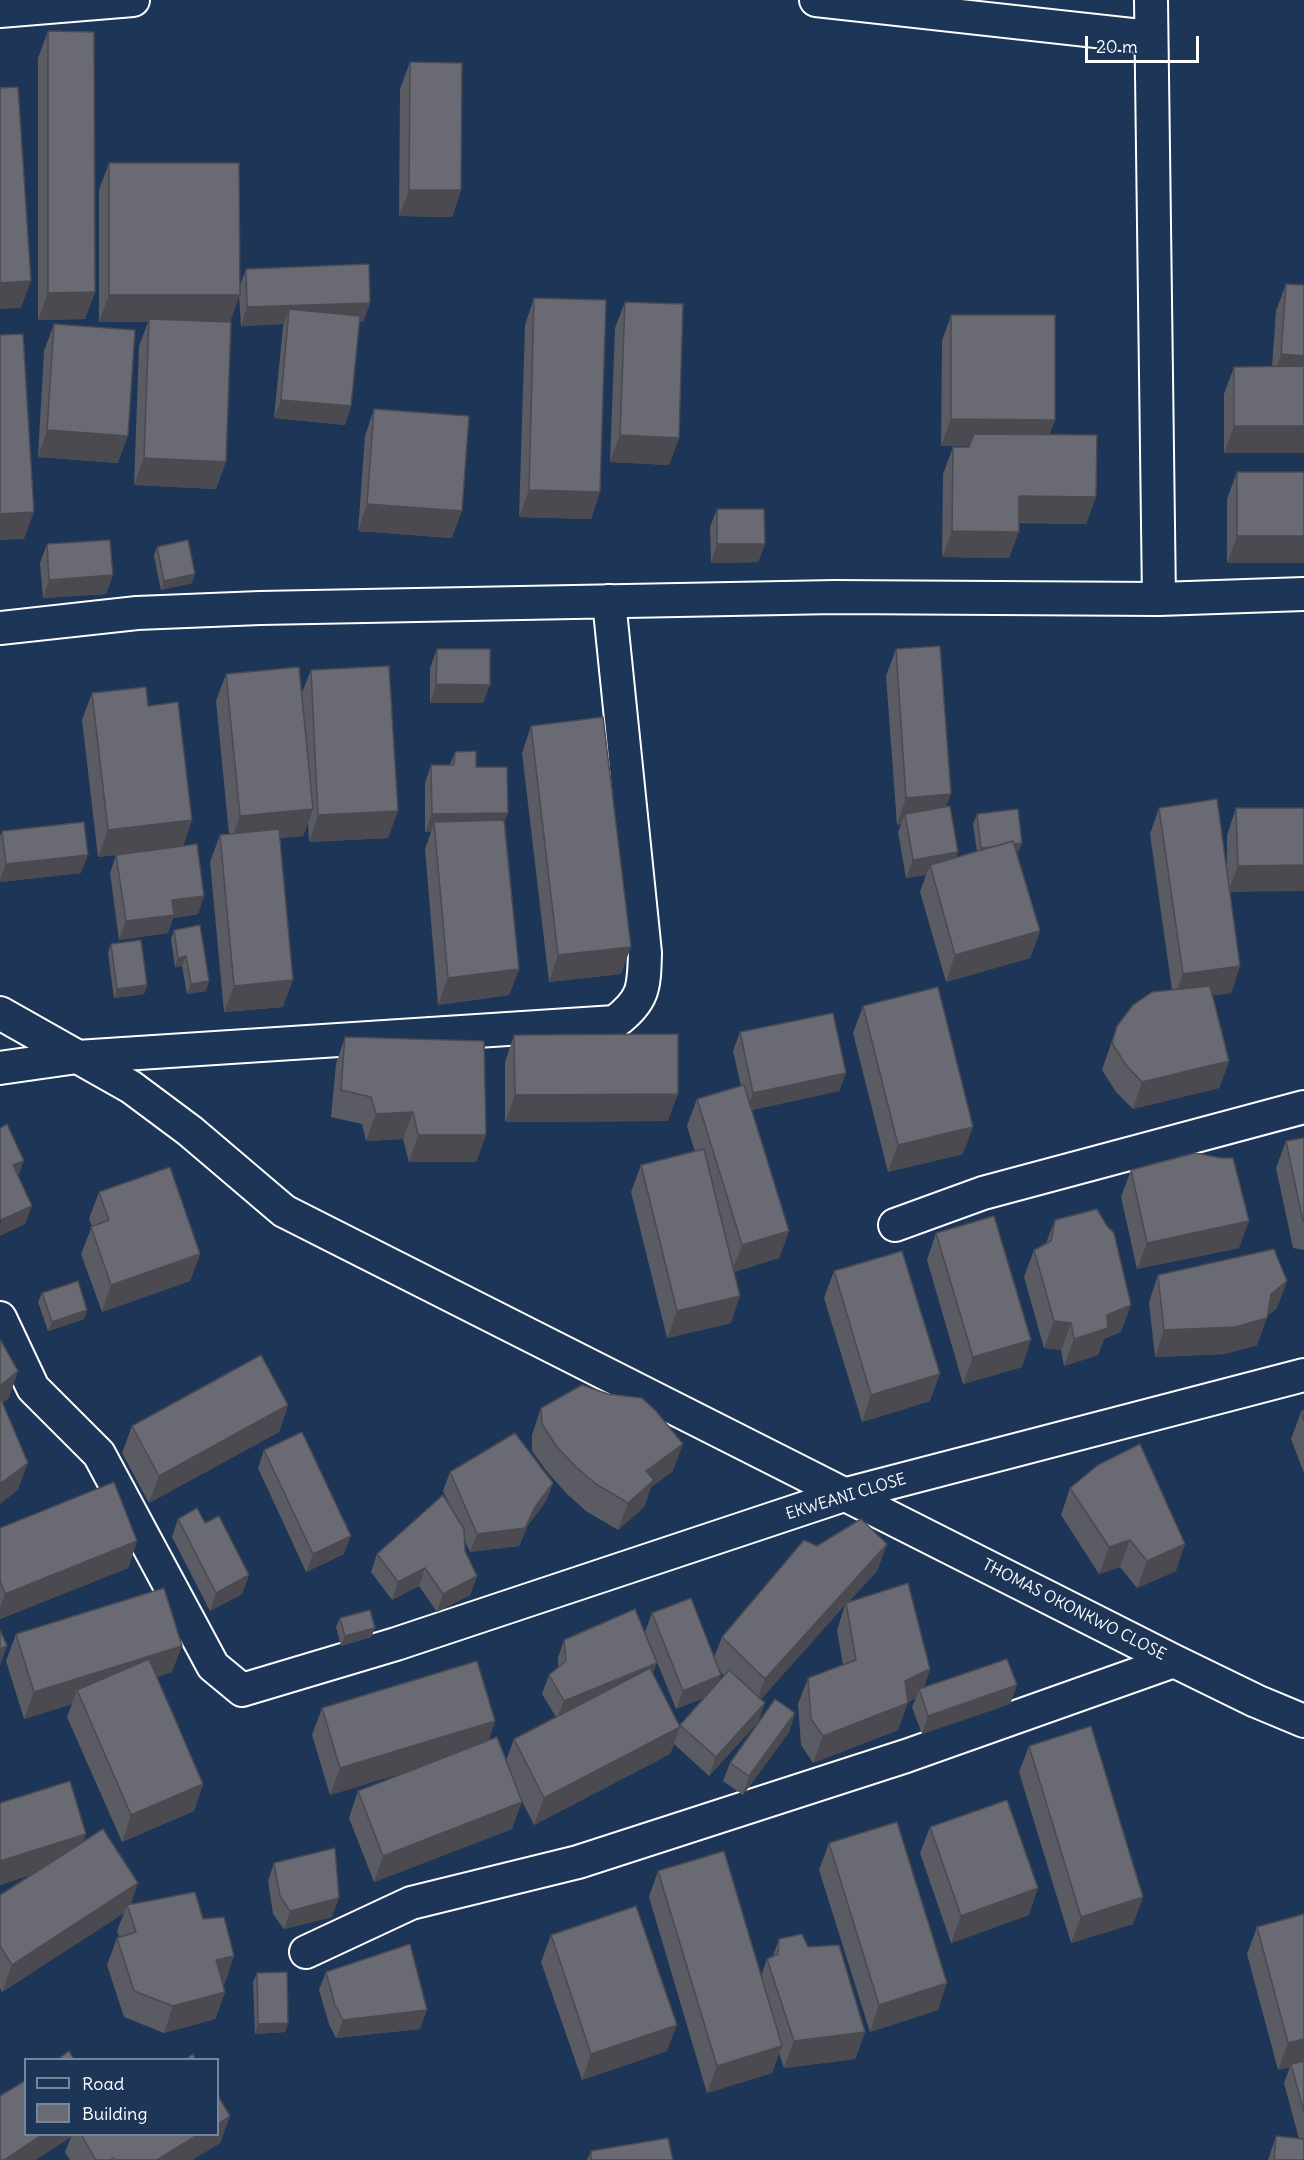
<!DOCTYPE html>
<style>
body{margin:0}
#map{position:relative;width:1304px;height:2160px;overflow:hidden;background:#1d3557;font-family:Delius,sans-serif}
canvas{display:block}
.legend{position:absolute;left:24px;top:2058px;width:195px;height:78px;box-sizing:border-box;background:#1d3557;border:2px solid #77869a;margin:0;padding:8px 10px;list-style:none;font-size:18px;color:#fff}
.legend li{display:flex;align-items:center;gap:12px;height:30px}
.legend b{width:30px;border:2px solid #77869a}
.scale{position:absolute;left:1085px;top:36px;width:114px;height:27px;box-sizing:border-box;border:3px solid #fff;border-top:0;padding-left:8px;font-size:18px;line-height:21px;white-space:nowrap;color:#fff;-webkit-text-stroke:4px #1d3557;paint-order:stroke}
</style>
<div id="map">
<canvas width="1304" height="2160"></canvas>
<ul class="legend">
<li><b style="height:8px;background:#1d3557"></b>Road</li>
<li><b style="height:16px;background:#696a73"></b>Building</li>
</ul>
<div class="scale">20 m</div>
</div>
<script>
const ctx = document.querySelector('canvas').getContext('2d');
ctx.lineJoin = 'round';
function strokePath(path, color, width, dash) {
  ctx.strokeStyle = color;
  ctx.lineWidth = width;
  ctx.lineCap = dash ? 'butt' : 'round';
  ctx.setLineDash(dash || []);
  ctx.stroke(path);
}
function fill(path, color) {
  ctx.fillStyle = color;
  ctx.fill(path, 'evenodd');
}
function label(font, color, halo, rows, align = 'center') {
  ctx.font = font + ' Delius,sans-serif';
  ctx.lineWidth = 5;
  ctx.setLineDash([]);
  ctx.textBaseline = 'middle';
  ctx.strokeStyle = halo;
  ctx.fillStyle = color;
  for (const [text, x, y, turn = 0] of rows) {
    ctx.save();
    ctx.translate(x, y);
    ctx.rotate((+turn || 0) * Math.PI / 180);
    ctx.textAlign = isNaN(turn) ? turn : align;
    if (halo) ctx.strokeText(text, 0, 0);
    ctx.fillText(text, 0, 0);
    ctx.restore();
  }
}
const minor = new Path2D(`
 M816,0l334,37
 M1151,0l8,599
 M0,11l133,-11
 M0,628l137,-15 123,-5 575,-11 324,2 145,-5
 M0,1013l131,74 59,44 94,80 890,450 82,40 48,20
 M0,1068l77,-11 538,-35c29,-22 29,-34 30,-69l-36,-352
 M895,1225l88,-32 321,-86
 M0,1318l33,70 66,66 114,212 29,24 154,-46 451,-150 457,-119
 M306,1952l105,-49 167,-41 328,-106 268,-95`);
strokePath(minor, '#fff', 36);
strokePath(minor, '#1d3557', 32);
fill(new Path2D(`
 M48,31l47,261 -10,27 -47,1v-262z
 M410,62l51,128 -9,27 -53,-1 1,-127z
 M109,163l131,123 6,-17 124,34 -7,19h-4l-8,84 -6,19 -71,-7 9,-91 1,-3 -43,2 -2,-30 -9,26 -14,167 -82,-4 5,-139 9,-24h-49v-132z
 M1286,284l18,169h-80v-59l10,-27h38l4,-56z
 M534,298l66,194 -9,27 -72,-2 6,-192z
 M625,302l54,136 -10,27 -59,-3 5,-134z
 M951,315l104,105 -6,15 47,62 -10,27 -67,-1 -10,35 -67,-1 1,-83 10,-27h16v-1h-28l1,-105z
 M54,324l64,139 -80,-6 6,-106z
 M374,409l78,129 -94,-7 7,-95z
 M1237,472h67v91h-77v-64z
 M717,509l48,35 -7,18 -47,1 -1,-36z
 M47,544l66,31 -7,19 -63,4 -3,-35z
 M157,547l35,36 -31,7 -7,-34z
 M437,649l46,54h-53v-35z
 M896,649l50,157 10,52 21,-6 -4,-28 4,-10 45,29 -4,9 -1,1 23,78 -10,27 -84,24 -26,-90 6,-17 -20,3 -8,-46 3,-8 -4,1 -11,-149z
 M311,670l77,168 -79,4 -1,-19 -5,13 -24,2 4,169 -59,5 -14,-150 10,-27 9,-1 -13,-133 10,-27 75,21z
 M92,693l56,13 35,140 21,50 -6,18 -25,4 -5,15 -49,7 -9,-67 6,-18 11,-1 -29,3 -16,-137z
 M531,726l90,248 -72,8 -27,-229z
 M455,752l21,15 29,54 14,148 -10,26 -71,10 -13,-156 6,-17h-6v-49l6,-18h19z
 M1159,808l68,65v-38l9,-27h68l-74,84 10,74 -9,27 -19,2 17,66 -10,27 -86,21 -17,-17 -14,-22 15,-44 55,-36 -22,-156z
 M2,831l79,42 -81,9v-46z
 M174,930l32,61 -19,3 -5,-28 -7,1 -4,-28z
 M111,944l36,41 -3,9 -30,4 -6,-45z
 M863,1006l100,148 -75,18 -35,-139z
 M740,1032l106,41 -7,18 -87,19 37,121 -10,27 -45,14 -3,51 -64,15 -36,-146 10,-27 54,-13 -8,-26 10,-27 44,-13 -8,-35z
 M514,1035l154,86 -163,1v-60z
 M345,1037l141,98 -10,27h-67l-6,-23 -37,2 -4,-17 -31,-7 5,-53z
 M1304,1138v112l-11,-2 -17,-80 10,-27z
 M1131,1170l108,78 -102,21 -16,-72z
 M99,1192l101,62 -10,27 -88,31 -21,-58 11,-28 -3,-7z
 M1055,1220l66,112 -17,7 -6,16 -34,11 -3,-16 -17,-2 -20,-71 10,-27 12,-7z
 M936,1233l86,134 -59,17 -36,-124z
 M834,1271l96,130 -68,21 -38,-124z
 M1158,1275l129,6 -10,27 -10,8 -10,29 -32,9 -70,3 -6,-55z
 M42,1293l45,17 -3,9 -36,12 -10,-29z
 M288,1405l-9,27 -130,71 -27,-50 10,-27z
 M541,1408l132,63 -22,16 -7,20 -26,23 -32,-19 -19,-17 -19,-21 -16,-22v-16z
 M1304,1410v63l-13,-34 10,-27z
 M264,1450l80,104 -38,18 -48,-104z
 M450,1472l103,11 -7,18 -18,24 -9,21 -49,6 -6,-13 1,12 12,25 -7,19 -33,17 -18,-26 -27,14 -21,-28 6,-18 74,-46 -8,-17z
 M1070,1488l106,83 -39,17 -17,-21 -21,7 -38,-59z
 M178,1519l27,4 44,52 -7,19 -32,17 -38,-74z
 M0,1528l137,13 -9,27 -128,51z
 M887,1544l-10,27 -29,31 82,67 -6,18 93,-2 -7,19 -88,30 -10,-27 4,-9 -8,4 -10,28 -85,33 -12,-18 -3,-41 10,-26 35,-13 -6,-35 8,-25 -84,94 4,4 -7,19 -49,54 -35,-32 -4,10 -136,71 -15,-30 -7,34 -138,53 -25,-64 9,-27 60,-23 -88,27 -18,-60 10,-27 173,13 -7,20 18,20 8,-22 42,-22 -14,-23 7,-19 9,-7v-10l6,-18 89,34 26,52 25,-28 -28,11 -31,-77 7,-19 62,44 8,-20 95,-91zM720,1671l4,5 -5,5 2,-6z
 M340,1618l35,10 -4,9 -30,9 -5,-19z
 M16,1634l156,38 -15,5 46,107 -9,27 -72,31 -55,-125 5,-13 -48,15 -18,-58z
 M795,1713l-6,19 -46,63 -20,-14 7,-18z
 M1029,1746l114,151 -10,27 -62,19 -52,-171z
 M0,1803l83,39 48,62 72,15 22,64 -3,1 3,8 -10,27 -51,14 -40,-16 -17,-52 10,-27 2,-1 -2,-6 7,-18 -122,79 -2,-4v-93l33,-21 -33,11z
 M930,1827l99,88 -78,28 -31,-90z
 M829,1843l109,167 -68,22 -51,-162z
 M274,1863l58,54 -48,12 -11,-15 -5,-33z
 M658,1871l103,105 6,-17 6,-3 6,-17 29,8 57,85 -10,27 -71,9 -5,-15 -7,20 -65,20 -58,-196z
 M1304,1914v246h-36l8,-24 23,3 -15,-56 6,-16 -12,3 -31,-116 10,-27z
 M551,1935l116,116 -85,29 -41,-118z
 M326,1972l94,57 -84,9 -7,-14 -10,-34z
 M257,1973l31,50 -3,9 -30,2 -2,-52z
 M230,2116l-10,27 -28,17h-122l-5,-8 6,-15 -36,23h-35l26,-26h192z
 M591,2151l82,9h-86z`), '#5a5b63');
fill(new Path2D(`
 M409,190h52l-9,27 -53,-1z
 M31,281l-10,27 -21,1v-26z
 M95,292l-10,27 -47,1 10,-27z
 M109,295h131l-10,27 -81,-3 -1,3h-49z
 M370,303l-7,19 -75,2 1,-15 -5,15 -43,2 6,-19z
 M1281,354l23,2v27l-32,-2z
 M281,400l70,6 -6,19 -71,-7z
 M951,419l104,1 -10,27 -104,-1z
 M1234,426h70v27h-80z
 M47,430l81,6 -10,27 -80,-6z
 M620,435l59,3 -10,27 -59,-3z
 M144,458l82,4 -10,27 -82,-4z
 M529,490l71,2 -9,27 -72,-2z
 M1019,496l77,1 -10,27 -77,-2z
 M367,504l95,7 -10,27 -94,-7z
 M34,512l-10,27 -24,1v-26z
 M952,531l67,1 -10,26 -67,-1z
 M1237,536h67v27h-77z
 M717,544h48l-7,18 -47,1z
 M195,574l-3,9 -31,7 3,-9z
 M113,575l-7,19 -63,4 6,-18z
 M436,684l54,1 -7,18h-53z
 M951,794l-10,27 -36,-7 -4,10 -4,1 9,-27z
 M313,809l-10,27 -73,7 10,-27z
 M398,811l-10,27 -79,4 9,-27z
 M508,813l-7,18 -67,-9 -3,10h-6l7,-18z
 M192,820l-9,27 -85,10 10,-27z
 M1022,843l-4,9 -41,5 4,-9z
 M958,852l-6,19 -22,-6 -4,10 -20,3 7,-18z
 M88,855l-7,18 -81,9v-3l6,-15z
 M1304,865v26l-76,1 10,-26z
 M204,896l-6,18 -25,4 -5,15 -49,7 7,-19 46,-21z
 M1040,931l-10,27 -84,24 9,-27z
 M631,947l-10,27 -72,8 9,-27z
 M186,956l-4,10 -7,1 3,-9z
 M1240,966l-9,27 -58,8 10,-27z
 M519,969l-10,26 -71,10 10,-27z
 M293,980l-10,27 -59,5 10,-26z
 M209,981l-3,10 -19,3 4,-10z
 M147,985l-3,9 -30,4 3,-9z
 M1229,1061l-10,27 -86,21 9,-27z
 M846,1073l-7,18 -93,20 7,-18z
 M678,1094l-10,27 -163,1 10,-27z
 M413,1112l-10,27 -37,2 10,-27z
 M973,1127l-10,27 -75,18 10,-27z
 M418,1135h68l-10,27h-67z
 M24,1161l-7,18 -4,-14z
 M32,1206l-7,18 -25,12v-12l1,-4z
 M1249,1221l-10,27 -102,21 10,-26z
 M789,1231l-10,27 -47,14 10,-27z
 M200,1254l-10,27 -88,31 9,-27z
 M1287,1281l-10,27 -13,11 3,-1 -10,27 -32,9 -70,3 9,-27 107,-36z
 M740,1296l-9,27 -64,15 10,-27z
 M1131,1305l-10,27 -17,7 -6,16 -34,11 10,-27 33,-24z
 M87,1310l-3,9 -36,12 4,-9z
 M1054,1321l17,2 -10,27 -17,-2z
 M1031,1340l-9,27 -59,17 10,-27z
 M18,1371l-9,27 -9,7v-19z
 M940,1374l-10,27 -68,21 9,-27z
 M288,1405l-9,27 -130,71 10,-27z
 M683,1444l-10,27 -22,16 -7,20 -26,23 10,-27 18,-32z
 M28,1463l-10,27 -18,14v-20z
 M553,1483l-7,18 -18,24 -9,21 -49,6 7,-18 58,-27z
 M351,1536l-7,18 -38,18 7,-18z
 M1130,1540l-10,27 -21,7 10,-27z
 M137,1541l-9,27 -128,51v-11l5,-14z
 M887,1544l-10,27 -30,33 -1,-1 -1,2 -90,101 10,-27z
 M1185,1544l-9,27 -39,17 10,-27z
 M425,1568l-6,18 -27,14 6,-18z
 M249,1575l-7,19 -32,17 6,-18z
 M477,1576l-7,19 -33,17 6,-18z
 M375,1628l-4,9 -30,9 4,-10z
 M7,1646l-7,20v-17z
 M182,1646l-10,26 -90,29 -5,-11 -5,14 -48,15 10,-27z
 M657,1663l-7,18 -93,38 7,-18z
 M930,1669l-9,25 -2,-5 -3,9 -21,10 10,-27z
 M721,1675l-6,18 -39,16 7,-18z
 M1017,1685l-7,19 -88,30 6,-18z
 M765,1703l-7,19 -49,54 7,-19z
 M908,1703l-10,27 -85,33 10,-27z
 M795,1713l-6,19 -46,63 6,-19z
 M495,1721l-9,27 -156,47 10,-27z
 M680,1727l-10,27 -136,71 10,-27z
 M203,1784l-9,27 -72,31 9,-27z
 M522,1802l-10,27 -138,53 9,-26z
 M86,1834l-9,26 -77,25v-24z
 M138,1883l-9,27 -2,-5 -3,8 -122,79 10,-27z
 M1038,1888l-9,27 -78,28 10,-27z
 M1143,1897l-10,27 -62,19 10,-26z
 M339,1898l-7,19 -48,12 6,-18z
 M234,1956l-9,27 -19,4 10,-27z
 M947,1983l-9,27 -68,22 9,-27z
 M225,1992l-10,27 -51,14 9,-27z
 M427,2010l-7,19 -84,9 7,-18z
 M288,2023l-3,9 -30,2 3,-10z
 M677,2025l-10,26 -85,29 9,-26z
 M865,2032l-10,27 -71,9 10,-27z
 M1304,2039v24l-13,1 -1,3 -12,3 10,-27z
 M782,2046l-10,27 -65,20 10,-27z
 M230,2116l-10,27 -28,17h-35l42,-26h19v-10z
 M43,2134h29l-1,3 -36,23h-31z`), '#4a4a50');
const building = new Path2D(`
 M48,31l46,1 1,260 -47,1z
 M410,62l52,1 -1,127h-52z
 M18,87l13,194 -31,2v-195z
 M109,163h130l1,132h-131z
 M369,264l1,39 -123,4 -1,-38z
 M1286,284l18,1v71l-23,-2z
 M534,298l72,2 -6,192 -71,-2z
 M625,302l58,2 -4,134 -59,-3z
 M289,309l71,7 -9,90 -70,-6z
 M951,315h104v105l-104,-1z
 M149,319l82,3 -5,140 -82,-4z
 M54,324l81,6 -7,106 -81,-6z
 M23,334l11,178 -34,2v-179z
 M1304,366v60h-70v-59z
 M374,409l95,7 -7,95 -95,-7z
 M974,434l123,1 -1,62 -77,-1v36l-67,-1 1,-84h16z
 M1237,472h67v64h-67z
 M717,509h47l1,35h-48z
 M110,540l3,35 -64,5 -2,-36z
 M188,540l7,34 -31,7 -7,-34z
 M940,646l11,148 -45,4 -10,-149z
 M437,649h53v36l-54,-1z
 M389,666l9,145 -80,4 -7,-145z
 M299,667l14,142 -73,7 -14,-142z
 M146,687l2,19 30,-4 14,118 -84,10 -16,-137z
 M603,717l28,230 -73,8 -27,-229z
 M476,751v16h31l1,46 -76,1 -1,-49h23l1,-13z
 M1217,799l23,167 -57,8 -24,-166z
 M950,806l8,46 -45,8 -8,-46z
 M1236,808h68v57l-66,1z
 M1018,809l4,34 -8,1 -1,-3 -16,5 -16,2 -4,-34z
 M504,820l15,149 -71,9 -14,-156z
 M84,822l4,33 -82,9 -4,-33z
 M279,829l14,151 -59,6 -14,-151z
 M1013,841l27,90 -85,24 -25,-90z
 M197,844l7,52 -32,4 2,15 -48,6 -10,-66z
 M200,925l9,56 -18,3 -5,-28 -8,2 -4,-28z
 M141,940l6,45 -30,4 -6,-45z
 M1210,986l19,75 -87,21 -16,-17 -14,-22 5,-17 16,-21 19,-13z
 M938,987l35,140 -75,18 -35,-139z
 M833,1013l13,60 -93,20 -13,-61z
 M678,1034v60l-163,1 -1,-60z
 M345,1037l139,4 2,94h-68l-5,-23 -37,2 -5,-17 -30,-7z
 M744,1085l45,146 -47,14 -45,-146z
 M7,1124l17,37 -11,4 19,41 -31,14 -1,-3v-89z
 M1304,1138v83h-1l-17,-80z
 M704,1149l36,147 -63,15 -36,-146z
 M1195,1153l26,5h12l16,63 -102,22 -16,-73z
 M170,1167l30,87 -89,31 -20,-58 18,-7 -10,-28z
 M1097,1209l10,17 7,7 17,72 -24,10 1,13 -34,11 -3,-16 -17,-2 -20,-71 17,-9 4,-21z
 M994,1216l37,124 -58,17 -37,-124z
 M1274,1249l13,32 -16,13 -4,24 -32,9 -71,3 -6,-55z
 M902,1251l38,123 -69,21 -37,-124z
 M78,1281l9,29 -35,12 -10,-29z
 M0,1339l18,32 -18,15z
 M261,1355l27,50 -129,71 -27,-50z
 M582,1385l26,9 34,4 14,13 27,33 -37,27 8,9 -26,23 -32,-19 -20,-17 -19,-20 -15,-23 -1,-16z
 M0,1397l28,66 -28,21z
 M1304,1410v11l-3,-9z
 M302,1432l49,104 -38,18 -49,-104z
 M515,1433l38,50 -18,24 -10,21 -48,6 -27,-62z
 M1140,1444l45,100 -38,17 -17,-21 -21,7 -39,-59 28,-23z
 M114,1482l23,59 -132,53 -5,-13v-53z
 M443,1495l21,34 1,22 12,25 -34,18 -18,-26 -27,14 -21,-28z
 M197,1508l8,15 14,-7 30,59 -33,18 -38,-74z
 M861,1519l26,25 -122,135 -43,-42 82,-97 13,6z
 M908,1583l22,86 -25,12 3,22 -85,33 -12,-17 -3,-41 48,-18 -10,-57z
 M164,1588l18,58 -148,46 -18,-58z
 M691,1598l30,77 -38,16 -31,-78z
 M635,1609l22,54 -93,38 -15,-26 17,-14 -2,-21z
 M370,1610l5,18 -30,8 -5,-18z
 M0,1630l7,16 -7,3z
 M149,1659l54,125 -72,31 -54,-125z
 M1007,1659l10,26 -89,31 -9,-27z
 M477,1661l18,60 -155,47 -18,-60z
 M650,1668l30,59 -136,71 -30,-59z
 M729,1670l36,33 -49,54 -36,-32z
 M775,1699l20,14 -46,63 -19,-13z
 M1091,1726l52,171 -62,20 -52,-171z
 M497,1737l25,65 -139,54 -25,-65z
 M70,1781l16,53 -86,27v-58z
 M1007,1800l31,88 -77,28 -31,-89z
 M897,1822l50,161 -68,22 -50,-162z
 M103,1829l35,54 -126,82 -12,-19v-51z
 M335,1848l4,50 -49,13 -10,-15 -6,-33z
 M724,1851l58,195 -65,20 -59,-195z
 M195,1892l8,27 21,-2 10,39 -18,4 9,32 -52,14 -39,-15 -17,-53 19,-6 -9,-27z
 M636,1906l41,119 -86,29 -40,-119z
 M1304,1914v125l-16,4 -31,-116z
 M802,1934l6,13 31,-2 26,87 -71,9 -27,-82 11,-5 1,-15z
 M410,1944l17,66 -84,10 -8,-15 -9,-33z
 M287,1972l1,51 -30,1 -1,-51z
 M69,2051l5,9h-17z
 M193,2054l3,6h-12z
 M1304,2061v51l-13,-48z
 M26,2080v54h17l-39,26h-4v-64z
 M218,2096l12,20 -12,8z
 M81,2134h118l-42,26h-42l-2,-2 -3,2h-14z
 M1276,2136l28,3v21h-30z
 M668,2138l5,22h-82v-9z`);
fill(building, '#696a73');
strokePath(building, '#4a4a50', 1.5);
label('16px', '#fff', '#1d3557', [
 ["EKWEANI CLOSE",846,1497,-17],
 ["THOMAS OKONKWO CLOSE",1074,1610,27]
]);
</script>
